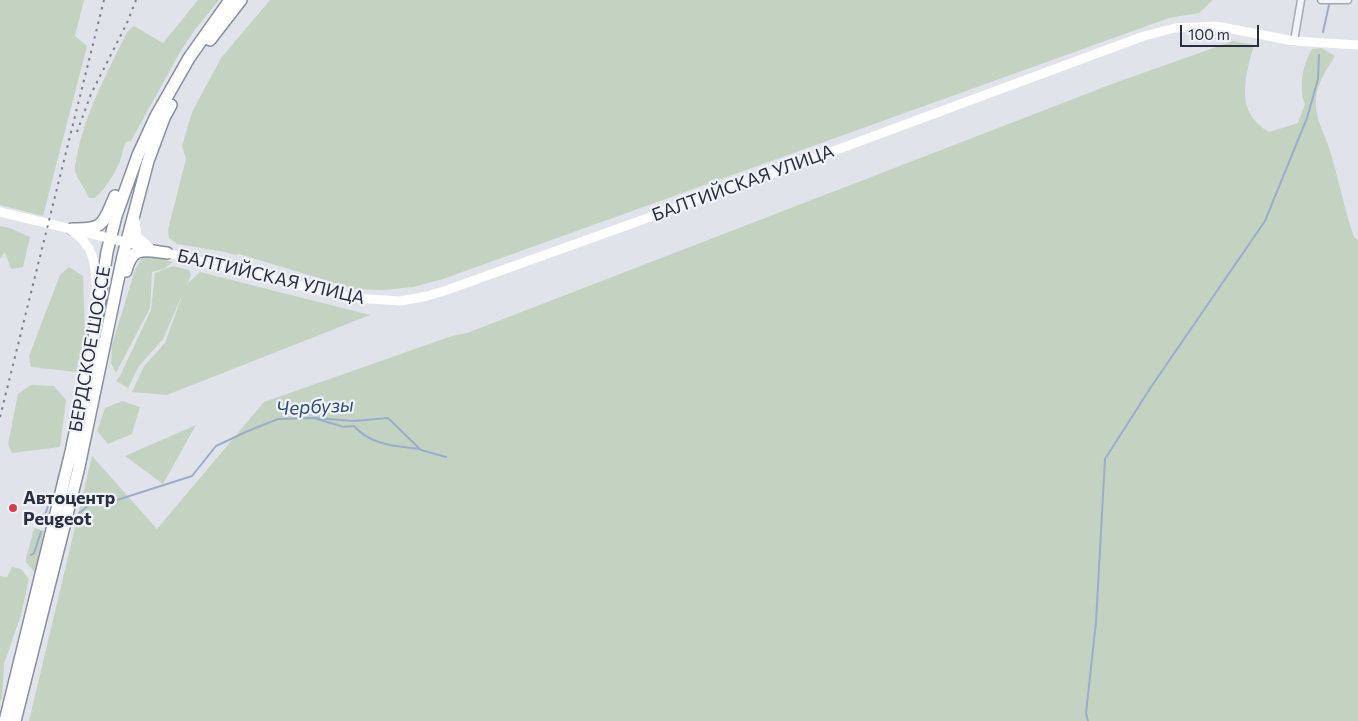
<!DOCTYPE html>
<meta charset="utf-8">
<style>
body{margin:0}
#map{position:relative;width:1358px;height:721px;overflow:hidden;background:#e0e3e9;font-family:Commissioner,sans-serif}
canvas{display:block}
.scale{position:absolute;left:1180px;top:25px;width:79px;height:22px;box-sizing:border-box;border:2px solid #282f41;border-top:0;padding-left:6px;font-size:15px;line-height:18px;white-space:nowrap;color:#282f41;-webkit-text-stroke:4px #eff2f7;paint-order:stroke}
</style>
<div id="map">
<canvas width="1358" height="721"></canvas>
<div class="scale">100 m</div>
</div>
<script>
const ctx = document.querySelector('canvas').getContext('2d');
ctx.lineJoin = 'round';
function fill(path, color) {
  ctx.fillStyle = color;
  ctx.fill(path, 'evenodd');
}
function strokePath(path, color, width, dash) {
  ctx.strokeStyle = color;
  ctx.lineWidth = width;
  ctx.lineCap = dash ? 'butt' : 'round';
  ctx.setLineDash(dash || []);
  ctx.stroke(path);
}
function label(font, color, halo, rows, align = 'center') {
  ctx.font = font + ' Commissioner,sans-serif';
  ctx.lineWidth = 4.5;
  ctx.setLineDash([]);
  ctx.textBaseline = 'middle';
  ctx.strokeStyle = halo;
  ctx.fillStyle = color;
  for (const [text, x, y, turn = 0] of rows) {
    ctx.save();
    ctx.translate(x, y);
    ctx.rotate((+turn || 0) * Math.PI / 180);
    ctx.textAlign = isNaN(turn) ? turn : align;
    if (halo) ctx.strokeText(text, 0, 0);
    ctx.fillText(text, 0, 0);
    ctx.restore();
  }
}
fill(new Path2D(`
 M0,0h84l-9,36 12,10 -44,170 -43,-11z
 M198,0h21l-25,31 -14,21 -49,89 -5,1c-4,7 -3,12 -6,19 -6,14 -14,27 -25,37h-6c-4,-10 -11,-17 -14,-27 -1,-5 1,-10 2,-15 8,-44 31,-84 50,-124l7,-6 29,17z
 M270,0h943l-14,13 -30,5 -726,261 -30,8 -30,3 -28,-1 -116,-35 -4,1 -10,-3 -48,-8 -8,-6 -1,-8 18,-71 -4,-13 10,-34 29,-54z
 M1233,41l21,4c-9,32 -20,67 15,87l29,-9 7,-19c-7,-17 -2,-40 7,-55l9,-1 14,8c-8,13 -18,27 -19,43 -2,18 9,35 14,52 9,29 14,57 24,86l4,3v481h-1329l63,-265 65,73 107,-127 188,-66 15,-3 645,-249z
 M0,226l10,2 20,9 -7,30 -12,2 -6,-17 -5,7z
 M144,255l29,7 -9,7 -12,3 -2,36 -34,65 -5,-10 1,-18 23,-75z
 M173,266l16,4 2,4 -3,9 12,-11 170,43 -203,80 -35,-3 12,-26 21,-23 18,-50 -20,46 -24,27 -11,22 -12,-7 4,-5 31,-66 4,-37z
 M69,267l14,9 2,58 -9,38 -45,-5 -2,-11 31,-81z
 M31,385l23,1 12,14 -6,47 -48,6 -4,-9 10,-50z
 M122,401l18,6 -8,27 -24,10 -11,-13 8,-23z
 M196,425l-33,59 -38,-28z
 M35,528l9,3 -9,42 -9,-11v-3l7,-27z
 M12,567l9,2 8,10 -8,36 -17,49 -2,35 -2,2v-125l7,1z`), '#c4d3c1');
strokePath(new Path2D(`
 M1323,32l6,-27
 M317,419l27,8 10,-1c16,19 42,20 65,23
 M79,513l14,-11 24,-2 75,-24 24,-30 32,-15 30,-12 37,-1 39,3 34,-3 33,32 25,7
 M44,518l4,-12
 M31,555l3,-2 7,-21
 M1088,721l-2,-8 10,-91 9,-163 46,-72 114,-166 42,-103 11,-39 1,-24`), '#9aaeca', 2);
const street = new Path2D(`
 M1321,0h27
 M1294,41l7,-41`);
const highway = new Path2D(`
 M210,40l31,-40
 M72,229c33,1 31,-6 43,-33
 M126,271c6,-26 19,-21 41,-18
 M5,721l66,-269 21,-101 15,-99 9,-36 22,-61 18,-39 33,-58 41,-58
 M15,721l63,-250 45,-215 25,-95 16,-43 7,-13`);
strokePath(street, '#a5a9b3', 9);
strokePath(highway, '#878fa0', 14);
strokePath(street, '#f3f4f7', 6);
strokePath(new Path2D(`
 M0,212l150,36
 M135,220l2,17 10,8
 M70,230c28,17 25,39 27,68
 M163,252l175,43 15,3 48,3 26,-5 20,-6 365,-131 332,-123 31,-8 41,-2 78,15 64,4`), '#fff', 9);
strokePath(highway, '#fff', 11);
strokePath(new Path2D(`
 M77,132l14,-38 36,-71 9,-23
 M0,417l104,-417`), '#798193', 2, [2.5, 5]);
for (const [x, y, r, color] of [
 [13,508,5,"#d2414c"]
]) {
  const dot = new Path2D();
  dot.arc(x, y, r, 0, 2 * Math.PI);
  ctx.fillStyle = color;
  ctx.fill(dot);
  strokePath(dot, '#eff2f7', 2);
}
label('18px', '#282f41', '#eff2f7', [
 ["БАЛТИЙСКАЯ УЛИЦА",743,183,-20],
 ["БАЛТИЙСКАЯ УЛИЦА",271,277,13],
 ["БЕРДСКОЕ ШОССЕ",90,349,-80]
]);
label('bold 18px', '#282f41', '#eff2f7', [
 ["Автоцентр",23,498],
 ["Peugeot",23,519]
], 'left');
label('italic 19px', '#314b76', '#eff2f7', [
 ["Чербузы",315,407,-3]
]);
</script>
